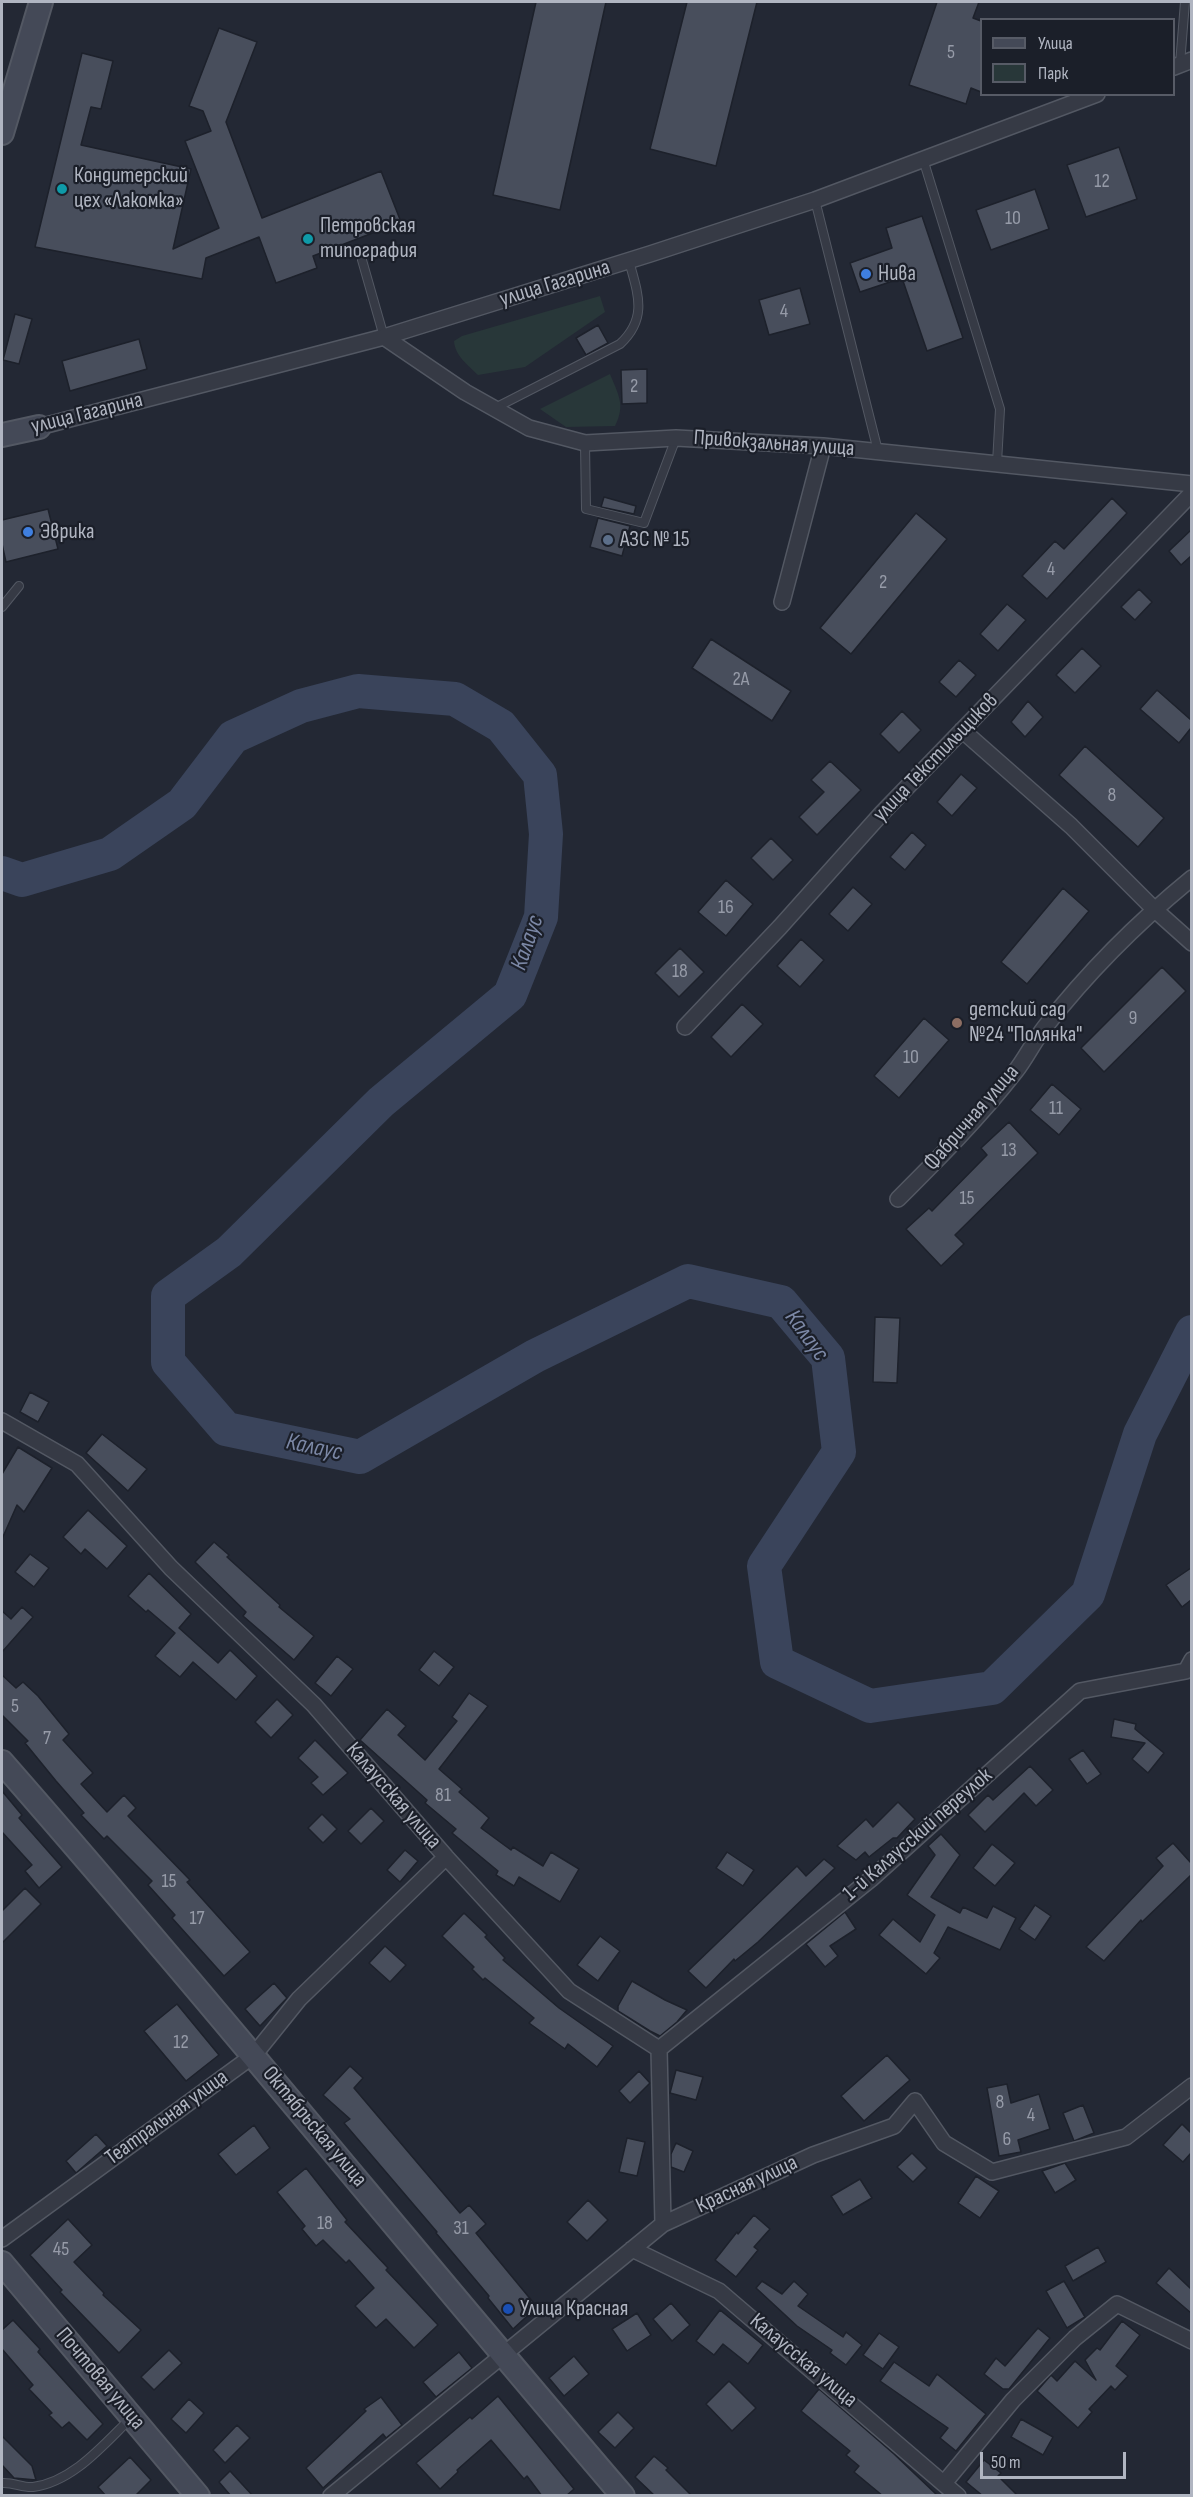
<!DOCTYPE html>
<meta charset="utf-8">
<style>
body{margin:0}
#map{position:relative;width:1193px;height:2497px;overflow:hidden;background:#232834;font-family:"Sofia Sans Condensed",sans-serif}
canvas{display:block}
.frame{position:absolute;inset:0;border:3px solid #b0b5c1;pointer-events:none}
.legend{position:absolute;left:980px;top:18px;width:195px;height:78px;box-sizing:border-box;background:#1b1f29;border:2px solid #575b66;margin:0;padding:8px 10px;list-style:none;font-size:18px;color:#b0b5c1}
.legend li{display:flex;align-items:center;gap:12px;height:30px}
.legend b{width:30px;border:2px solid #575b66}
.scale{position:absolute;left:980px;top:2452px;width:146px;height:27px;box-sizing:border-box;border:3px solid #b0b5c1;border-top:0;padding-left:8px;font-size:18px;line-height:21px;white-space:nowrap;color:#b0b5c1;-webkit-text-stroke:4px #1b1f29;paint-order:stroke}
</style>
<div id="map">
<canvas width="1193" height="2497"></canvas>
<div class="frame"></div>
<ul class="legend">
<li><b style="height:8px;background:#444957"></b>Улица</li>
<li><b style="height:16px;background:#283739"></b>Парк</li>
</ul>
<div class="scale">50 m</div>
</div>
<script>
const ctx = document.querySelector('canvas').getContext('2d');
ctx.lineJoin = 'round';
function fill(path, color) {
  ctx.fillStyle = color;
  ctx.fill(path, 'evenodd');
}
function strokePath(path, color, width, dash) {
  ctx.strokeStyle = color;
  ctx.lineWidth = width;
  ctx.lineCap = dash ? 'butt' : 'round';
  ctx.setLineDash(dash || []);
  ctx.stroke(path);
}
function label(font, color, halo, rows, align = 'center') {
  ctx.font = font + ' "Sofia Sans Condensed",sans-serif';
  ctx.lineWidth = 4.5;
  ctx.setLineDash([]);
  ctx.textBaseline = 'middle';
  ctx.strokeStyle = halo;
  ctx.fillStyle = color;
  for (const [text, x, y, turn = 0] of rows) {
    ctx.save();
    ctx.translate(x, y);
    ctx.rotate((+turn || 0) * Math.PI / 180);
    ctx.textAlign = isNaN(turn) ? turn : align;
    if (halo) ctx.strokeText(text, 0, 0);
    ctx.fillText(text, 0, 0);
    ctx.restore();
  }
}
fill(new Path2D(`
 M600,296l5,16 -80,55 -47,8c-10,-10 -23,-19 -24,-34l8,-5z
 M610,374c8,20 16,31 5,52l-49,1 -26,-18z`), '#283739');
strokePath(new Path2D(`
 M2,873l20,7 88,-26 72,-50 51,-67 68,-31 57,-15 97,8 46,27 39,49 6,59 -5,83 -31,78 -129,107 -152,150 -61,44v66l58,67 134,28 175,-101 153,-75 93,21 47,56 11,94 -75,114 13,96 93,44 122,-18 96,-94 52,-160 52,-102`), '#3a445b', 34);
const building = new Path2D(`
 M536,2h70l-46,208 -67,-15z
 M687,2h70l-41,164 -66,-17z
 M937,2h42l-6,16 8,3v71l-10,-4 -5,16 -57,-19z
 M219,28l38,14 -31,80 36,96 119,-47 20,51 -88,34 4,12 -41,15 -17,-46 -53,21 -4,21 -167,-32 47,-194 31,8 -12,48 -10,-2 -10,38 110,24 -18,80 46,-21 -34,-87 26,-10 -8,-20 -14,-5z
 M1119,147l18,52 -51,18 -19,-52z
 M1035,189l14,40 -58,21 -15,-40z
 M922,216l41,122 -36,13 -25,-73 -42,14 -10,-29 42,-15 -6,-20z
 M800,288l10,36 -41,11 -10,-35z
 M15,314l17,5 -13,45 -16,-4z
 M598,325l10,18 -22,12 -10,-17z
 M139,339l8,30 -77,22 -8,-30z
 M647,369v34l-25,1 -1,-34z
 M604,497l32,9 -2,8 -33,-7z
 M1112,498l15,15 -80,86 -25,-23 33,-35 9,8z
 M48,509l10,40 -52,13 -4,-18v-24z
 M916,513l31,26 -96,115 -31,-26z
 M598,518l32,8 -8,30 -32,-9z
 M1191,530v26l-10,9 -12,-14z
 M1139,589l13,13 -17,18 -14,-13z
 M1007,604l19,16 -28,31 -18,-17z
 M711,639l80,52 -19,30 -80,-53z
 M1082,648l19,18 -26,27 -19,-18z
 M959,660l17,15 -20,22 -17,-15z
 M1157,690l34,30v8l-12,15 -39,-34z
 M1028,701l15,16 -18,20 -14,-15z
 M902,711l19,19 -22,23 -19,-19z
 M1085,746l79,72 -26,29 -79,-72z
 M830,761l31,29 -44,45 -18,-18 25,-25 -13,-12z
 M961,774l16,14 -25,28 -15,-14z
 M912,832l14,13 -21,25 -15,-13z
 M771,838l22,22 -20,20 -22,-22z
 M726,880l27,24 -27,32 -28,-24z
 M853,887l19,17 -24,27 -19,-17z
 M1063,888l26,23 -62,73 -26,-22z
 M801,939l23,21 -24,27 -23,-21z
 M680,948l24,24 -25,25 -24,-24z
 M1162,967l24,24 -82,81 -23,-24z
 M742,1004l21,20 -32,33 -20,-20z
 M924,1018l25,22 -50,58 -25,-22z
 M1052,1084l29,25 -22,26 -29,-25z
 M1009,1122l29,31 -83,82 9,9 -23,22 -35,-37 23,-21 3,3 55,-56 -6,-7z
 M875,1317l25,1 -3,65 -24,-1z
 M30,1392l19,10 -11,20 -18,-10z
 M102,1434l45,35 -19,22 -42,-38z
 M18,1447l34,21 -28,44 -7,-7 -15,34v-65z
 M88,1510l39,36 -20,23 -22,-20 -4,5 -18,-17z
 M214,1542l15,13 -2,2 53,48 -1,2 35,29 -20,24 -51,-44 3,-4 -51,-50z
 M30,1554l19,14 -15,19 -19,-15z
 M1191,1568v32l-9,7 -16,-22z
 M149,1573l42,41 -12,14 39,35 12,-13 27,26 -21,24 -43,-38 -13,15 -25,-21 20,-23 -27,-23 -2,2 -18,-16z
 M22,1607l11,10 -31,35v-41l9,8z
 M434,1651l20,16 -15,19 -20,-16z
 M337,1656l16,13 -22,27 -16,-13z
 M2,1675l14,13 7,-6 15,14 31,38 -6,6 30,33 -12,11 26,28 17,-17 12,13 -8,8 62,64 -3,2 63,70 -26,24 -52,-58 3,-3 -27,-30 4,-4 -45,-45 -3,3 -23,-24 3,-2 -28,-32 -31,-38 3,-2 -26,-26z
 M469,1693l19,13 -49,63 23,20 -3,3 30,26 -8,10 30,22 2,-3 30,19 8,-14 28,17 -19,33 -41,-25 -5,9 -18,-11 2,-4 -46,-38 4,-4 -31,-26 2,-3 -67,-60 27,-31 19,17 -8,9 27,25 32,-39 -5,-4z
 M277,1699l16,16 -22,23 -16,-16z
 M1114,1719l22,5 -1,5 29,24 -16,20 -16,-14 13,-16 -34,-6z
 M315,1740l33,33 -25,22 -12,-12 7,-6 -20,-19z
 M1083,1750l18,24 -14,10 -18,-25z
 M1030,1766l23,24 -17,16 -12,-13 -39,39 -17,-17 20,-20 5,5z
 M2,1791l20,24 -3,3 43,49 -23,21 -14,-17 7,-6 -30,-33z
 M898,1802l17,17 -18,19h-4l-24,19 -4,-5 -9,8 -19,-14 29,-27 7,8z
 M371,1808l13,13 -23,23 -13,-13z
 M322,1814l15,15 -14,14 -15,-15z
 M941,1834l19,21 -29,42 29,16 3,-6 24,11 6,-12 23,12 -16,32 -52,-23 -14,26 6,5 -14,16 -47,-39 14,-16 27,23 15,-27 -28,-20 28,-40 -7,-9z
 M1173,1843l18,20v12l-49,47 -1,-2 -37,41 -18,-14 77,-81 -7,-8z
 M992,1844l23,19 -20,23 -22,-18z
 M405,1850l13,11 -18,21 -13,-12z
 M727,1852l27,18 -11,16 -27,-18z
 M824,1859l11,9 -77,74 -23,19 -1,-2 -28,29 -18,-17 109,-105 9,10z
 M25,1888l16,16 -39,39v-32z
 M1035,1905l16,11 -16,24 -16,-11z
 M845,1912l11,17 -26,17 8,10 -13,11 -19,-23z
 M464,1913l23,22 -2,2 20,21 -2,2 56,48 54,38 -16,21 -29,-23 -3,5 -36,-26 5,-5 -49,-40 -2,2 -11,-11 2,-2 -32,-31z
 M600,1936l20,15 -22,30 -21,-16z
 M385,1946l21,19 -16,17 -21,-19z
 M632,1981l33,19 22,10 -10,12 -17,14 -10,-5 -32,-20v-5z
 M274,1983l13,15 -27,28 -15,-17z
 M177,2004l42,51 -33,26 -42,-50z
 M887,2055l23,25 -46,41 -23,-25z
 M350,2066l13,12 -9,10 106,125 9,-8 17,19 -10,9 61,74 -24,22 -25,-31 1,-2 -53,-63 1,-1 -93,-109 6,-4 -27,-24z
 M676,2070l27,7 -7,23 -26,-7z
 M639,2071l11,12 -20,20 -11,-12z
 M1007,2084l4,19 28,-9 11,35 -32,11 3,12 -22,4 -12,-68z
 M1083,2105l11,28 -20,8 -11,-28z
 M1182,2124l9,9v20l-8,9 -20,-17z
 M254,2125l16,23 -34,27 -18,-21z
 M96,2134l11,12 -31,27 -10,-12z
 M627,2138l18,4 -8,34 -18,-4z
 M676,2143l17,8 -9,21 -13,-5v-13z
 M912,2153l15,15 -14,14 -16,-15z
 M1065,2163l11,17 -21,13 -13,-22z
 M306,2168l41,52 -2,2 43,46 -2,2 52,55 -24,23 -28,-29 -10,9 -21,-22 19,-18 -25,-28 -3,3 -23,-23 -7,6 -14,-17 3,-3 -28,-34z
 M976,2176l23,15 -19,27 -22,-15z
 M860,2179l12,19 -29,17 -12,-19z
 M588,2200l20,20 -21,21 -20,-19z
 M754,2215l16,14 -16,18 4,3 -22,27 -21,-17 22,-28 1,2z
 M68,2219l24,26 -18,17 30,31 -1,2 38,35 -22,23 -59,-61 2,-2 -32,-35z
 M1098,2247l8,15 -33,19 -8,-15z
 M1169,2268l22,21v24l-35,-30z
 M762,2281l20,13 12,-13 14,13 -10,12 45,31 3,-5 16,13 -16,20 -16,-12 2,-3 -35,-24 -41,-38z
 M1064,2281l21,36 -18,11 -21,-37z
 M671,2303l19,22 -18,16 -19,-22z
 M720,2310l43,35 -15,19 -25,-20 -9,11 -18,-14z
 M637,2313l14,22 -24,16 -15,-22z
 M13,2320l27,29 -2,3 65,72 -16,16 -18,-18 -7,6 -13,-13 3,-2 -23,-24 4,-4 -31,-36v-19z
 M1122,2321l18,14 -24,31 12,10 -13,14 -4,-4 -22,23 3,3 -14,16 -41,-37 14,-16 6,6 18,-20 21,19 -11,-20 12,-12 3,2z
 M1038,2328l12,10 -41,51h-6l-19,-15 12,-16 9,8z
 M879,2333l20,14 -16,22 -20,-14z
 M169,2350l13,13 -28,27 -13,-13z
 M459,2352l13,16 -36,29 -13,-15z
 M574,2356l15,18 -25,22 -15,-18z
 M894,2362l35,24 8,-12 49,40 -30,37 -16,-13 8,-10 -68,-47z
 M729,2381l27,27 -24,23 -26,-27z
 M819,2389l75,65 44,42h-55l-29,-24 5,-6 -13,-11 4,-4 -49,-40z
 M498,2396l76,93 -8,7h-24l-15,-20 -3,3 -33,-39 -34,30 1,2 -18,17 -24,-26 54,-46 2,2z
 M381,2397l21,28 -16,13 -3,-4 -60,54 -17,-20 60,-57 -2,-2z
 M189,2399l15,14 -18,20 -15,-14z
 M618,2412l16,16 -19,20 -17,-16z
 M1021,2419l32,18 -10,18 -32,-18z
 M237,2425l13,13 -25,25 -12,-13z
 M2,2436l30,30 4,14 -22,-2 -12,-13z
 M654,2456l14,12 -2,2 26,26h-37l-20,-19z
 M130,2457l21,23 -16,16h-29l-8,-9z
 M984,2460l17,13 -3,3 20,20h-35l-17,-14z
 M230,2471l23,25h-22l-12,-14z`);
fill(building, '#484e5c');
strokePath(building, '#1d212b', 1.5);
const lane = new Path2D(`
 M1180,64l5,-62
 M923,159l77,250 -3,54
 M815,200l63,251
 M362,260l22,77
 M495,408l125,-64c28,-26 18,-50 9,-83
 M585,443l1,66 58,14 32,-85
 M2,607l17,-21
 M2,2483c11,-1 21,5 31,4 40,-5 71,-43 98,-69`);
const street = new Path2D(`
 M1174,67l18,-7
 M384,337l81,55 64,36 56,15 91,-5 147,8 369,38
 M39,427l345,-90 266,-83 165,-54 282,-106
 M782,602l41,-156
 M962,730l109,96 83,83 38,34
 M685,1027l95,-100 102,-114 310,-320
 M898,1199c41,-41 81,-81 117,-127 11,-14 19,-31 30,-45 43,-55 93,-105 147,-149
 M2,1421l75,43 94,104 143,137 132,152 123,134 90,58 4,175
 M659,2049l212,-170 209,-188 106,-20 6,-11
 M2,2239l252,-184 45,-56 147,-142
 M632,2249l87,42 239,205
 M945,2482l68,-82 62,-62 42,-34 75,37
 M331,2496l332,-272 150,-69 81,-29 21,-25 29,42 48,29 134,-35 66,-51`);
const secondary = new Path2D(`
 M2,133l39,-131
 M2,435l37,-8
 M2,1762c211,241 412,490 621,734
 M2,2263l196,233`);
strokePath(lane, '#535863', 10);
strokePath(street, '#535863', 18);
strokePath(secondary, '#535863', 26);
strokePath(lane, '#363a45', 8);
strokePath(street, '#363a45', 15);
strokePath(secondary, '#444957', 22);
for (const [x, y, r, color] of [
 [62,189,6,"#0f9aa8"],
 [308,239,6,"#0f9aa8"],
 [866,274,6,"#3f7fe0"],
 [28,532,6,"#3f7fe0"],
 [608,540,6,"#5c6f8a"],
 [957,1023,6,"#8d6e63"],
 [508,2309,6,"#1a4fb4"]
]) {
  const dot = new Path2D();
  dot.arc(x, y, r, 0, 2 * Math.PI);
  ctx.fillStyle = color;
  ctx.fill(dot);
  strokePath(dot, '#1b1f29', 2);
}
label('20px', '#969ba8', null, [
 ["5",951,53],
 ["12",1102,182],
 ["10",1013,219],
 ["4",784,312],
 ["2",634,387],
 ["4",1051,570],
 ["2",883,583],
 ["2А",741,680],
 ["8",1112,796],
 ["16",726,908],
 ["18",680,972],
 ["9",1133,1019],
 ["10",911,1058],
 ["11",1056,1109],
 ["13",1009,1151],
 ["15",967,1199],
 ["5",15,1707],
 ["7",47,1739],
 ["81",443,1796],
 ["15",169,1882],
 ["17",197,1919],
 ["12",181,2043],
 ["8",1000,2103],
 ["4",1031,2116],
 ["6",1007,2140],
 ["18",325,2224],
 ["31",461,2229],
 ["45",61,2250]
]);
label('22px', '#b0b5c1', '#1b1f29', [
 ["Кондитерский",74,176],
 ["цех «Лакомка»",74,201],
 ["Петровская",320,226],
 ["типография",320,251],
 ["Нива",878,274],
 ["Эврика",40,532],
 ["АЗС № 15",620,540],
 ["детский сад",969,1010],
 ["№24 \"Полянка\"",969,1035],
 ["Улица Красная",520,2309]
], 'left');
label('22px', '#b0b5c1', '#1b1f29', [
 ["улица Гагарина",555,284,-17],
 ["улица Гагарина",87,414,-14],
 ["Привокзальная улица",774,444,4],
 ["улица Текстильщиков",936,758,-46],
 ["Фабричная улица",972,1118,-49],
 ["Калаусская улица",393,1796,49],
 ["1-й Калаусский переулок",918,1835,-41],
 ["Театральная улица",167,2118,-36],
 ["Октябрьская улица",314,2127,50],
 ["Красная улица",747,2185,-25],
 ["Калаусская улица",803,2361,40],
 ["Почтовая улица",100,2379,50]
]);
label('italic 24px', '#7c88a6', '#1b1f29', [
 ["Калаус",528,943,-71],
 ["Калаус",806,1336,54],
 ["Калаус",314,1448,12]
]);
</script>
